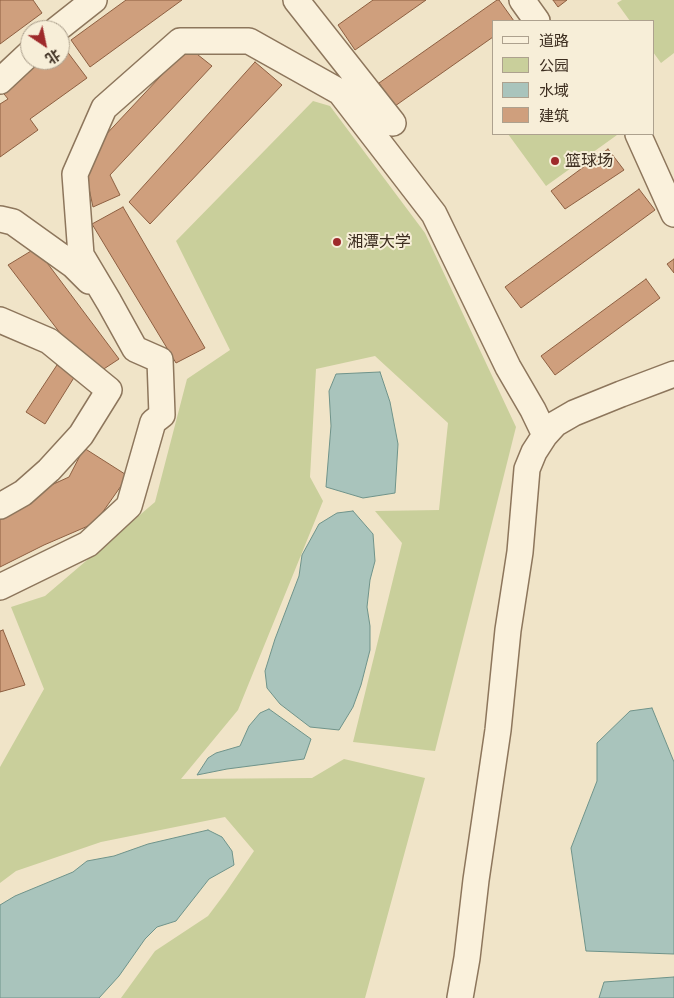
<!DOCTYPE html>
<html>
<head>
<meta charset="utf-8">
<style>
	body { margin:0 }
	#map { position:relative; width:674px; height:998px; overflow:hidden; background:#f0e4c8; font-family:"Libre Baskerville","Noto Sans SC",serif }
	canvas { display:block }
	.legend { position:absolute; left:492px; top:20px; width:162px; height:115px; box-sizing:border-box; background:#f7eed8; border:1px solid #ada18e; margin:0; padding:6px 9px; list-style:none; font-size:15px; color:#3d2e20 }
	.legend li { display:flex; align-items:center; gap:10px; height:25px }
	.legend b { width:25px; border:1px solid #ada18e }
	.north { position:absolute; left:20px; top:20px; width:50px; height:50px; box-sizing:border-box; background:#f7eed8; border:1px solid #ada18e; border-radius:50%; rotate:146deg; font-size:14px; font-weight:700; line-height:20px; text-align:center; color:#3d2e20 }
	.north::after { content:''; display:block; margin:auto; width:18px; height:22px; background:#9e2a2b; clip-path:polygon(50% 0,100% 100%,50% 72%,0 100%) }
</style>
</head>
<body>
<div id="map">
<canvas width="674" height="998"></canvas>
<ul class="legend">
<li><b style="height:6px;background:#faf1dc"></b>道路</li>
<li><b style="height:14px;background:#c9cf9b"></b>公园</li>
<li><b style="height:14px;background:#a9c4bc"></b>水域</li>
<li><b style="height:14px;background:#cf9f7d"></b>建筑</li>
</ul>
<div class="north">北</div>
</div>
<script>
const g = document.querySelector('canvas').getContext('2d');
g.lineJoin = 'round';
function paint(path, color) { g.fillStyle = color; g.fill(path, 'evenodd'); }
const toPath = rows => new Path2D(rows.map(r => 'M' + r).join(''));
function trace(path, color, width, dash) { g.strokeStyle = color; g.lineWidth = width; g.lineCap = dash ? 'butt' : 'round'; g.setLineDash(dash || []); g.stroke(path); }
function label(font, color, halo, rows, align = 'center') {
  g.font = font + ' "Libre Baskerville","Noto Sans SC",serif'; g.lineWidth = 4; g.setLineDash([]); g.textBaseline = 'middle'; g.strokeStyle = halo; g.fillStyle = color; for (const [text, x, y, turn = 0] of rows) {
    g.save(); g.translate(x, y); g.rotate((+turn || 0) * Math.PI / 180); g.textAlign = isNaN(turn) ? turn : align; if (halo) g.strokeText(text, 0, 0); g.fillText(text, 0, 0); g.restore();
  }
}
const green = toPath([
	[622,0,674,0,674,53,661,63,653,52,653,21,630,21,617,3],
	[313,101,330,106,425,233,516,427,435,751,353,742,402,543,375,511,439,510,448,423,375,356,316,369,310,477,323,501,238,710,181,779,312,778,344,759,425,778,365,998,121,998,155,951,208,916,226,892,254,851,225,817,101,842,16,871,0,883,0,767,44,689,11,607,45,596,155,502,187,379,230,350,176,241],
	[508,134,617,134,617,135,546,186]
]);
const water = toPath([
	[380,372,390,402,398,444,395,493,363,498,326,487,331,426,329,391,336,374,380,372],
	[353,511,373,534,375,561,370,580,367,607,370,626,370,650,361,685,353,707,339,730,310,727,280,704,267,688,265,671,275,639,299,576,302,555,319,524,337,513,353,511],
	[652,708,674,762,674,954,586,951,571,848,597,781,597,743,630,711,652,708],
	[269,709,311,739,304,759,227,769,197,775,208,758,216,753,240,746,249,726,260,713,269,709],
	[208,830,222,837,232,851,234,865,209,879,176,921,157,927,145,939,119,976,99,998,0,998,0,905,15,896,73,872,87,861,114,856,148,844,208,830],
	[674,977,674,998,599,998,604,982,674,977]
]);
const building = toPath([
	[0,0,33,0,42,13,0,44,0,0],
	[126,0,182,0,90,67,71,40,126,0],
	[373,0,426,0,355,50,338,25,373,0],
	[497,0,499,0,514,21,493,21,493,37,395,106,379,83,497,0],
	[553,0,567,0,558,7,553,0],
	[63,46,87,78,30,119,38,130,0,157,0,104,8,99,1,90,44,60,60,60,60,48,63,46],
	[188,47,212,66,110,175,120,195,93,207,85,170,100,141,188,47],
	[255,62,282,85,150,224,129,202,255,62],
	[608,149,624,170,565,209,551,191,608,149],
	[639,189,655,210,521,308,505,287,639,189],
	[123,207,205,348,176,363,92,224,123,207],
	[36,248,119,359,93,376,8,265,36,248],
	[674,259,674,273,667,264,674,259],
	[646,279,660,298,555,375,541,356,646,279],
	[57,365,75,376,45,424,26,412,57,365],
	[84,448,128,476,95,523,44,545,0,567,0,511,27,496,69,477,84,448],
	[3,630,25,685,0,692,0,631,3,630]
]);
const minor = toPath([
	[296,0,393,123],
	[522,0,537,21],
	[56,30,94,0],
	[0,81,30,53],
	[638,134,674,214],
	[0,219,13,222,73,265,89,281],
	[0,320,49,341,109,390,81,435,49,470,23,493,0,506],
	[0,587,88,544,129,506,153,422,162,415,160,360,135,349,109,302,81,255,75,174,104,108,180,41,249,41,340,92,434,214,508,367,533,410,545,435],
	[460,998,467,958,476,880,498,730,508,630,520,552,527,469,534,452,545,435,555,424,574,413,621,394,674,374]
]);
const markers = [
	[555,161,5,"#9e2a2b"],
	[337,242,5,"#9e2a2b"]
];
const poiNames = [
	["篮球场",565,161],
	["湘潭大学",347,242]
];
paint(green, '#c9cf9b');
paint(water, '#a9c4bc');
trace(water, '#6f938a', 1);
paint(building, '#cf9f7d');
trace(building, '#8d5f41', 1);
trace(minor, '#8d765c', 28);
trace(minor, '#faf1dc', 25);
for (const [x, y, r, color] of markers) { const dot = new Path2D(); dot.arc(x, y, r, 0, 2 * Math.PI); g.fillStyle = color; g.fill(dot); trace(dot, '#f7eed8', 2); }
label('16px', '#3d2e20', '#f7eed8', poiNames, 'left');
</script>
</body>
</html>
